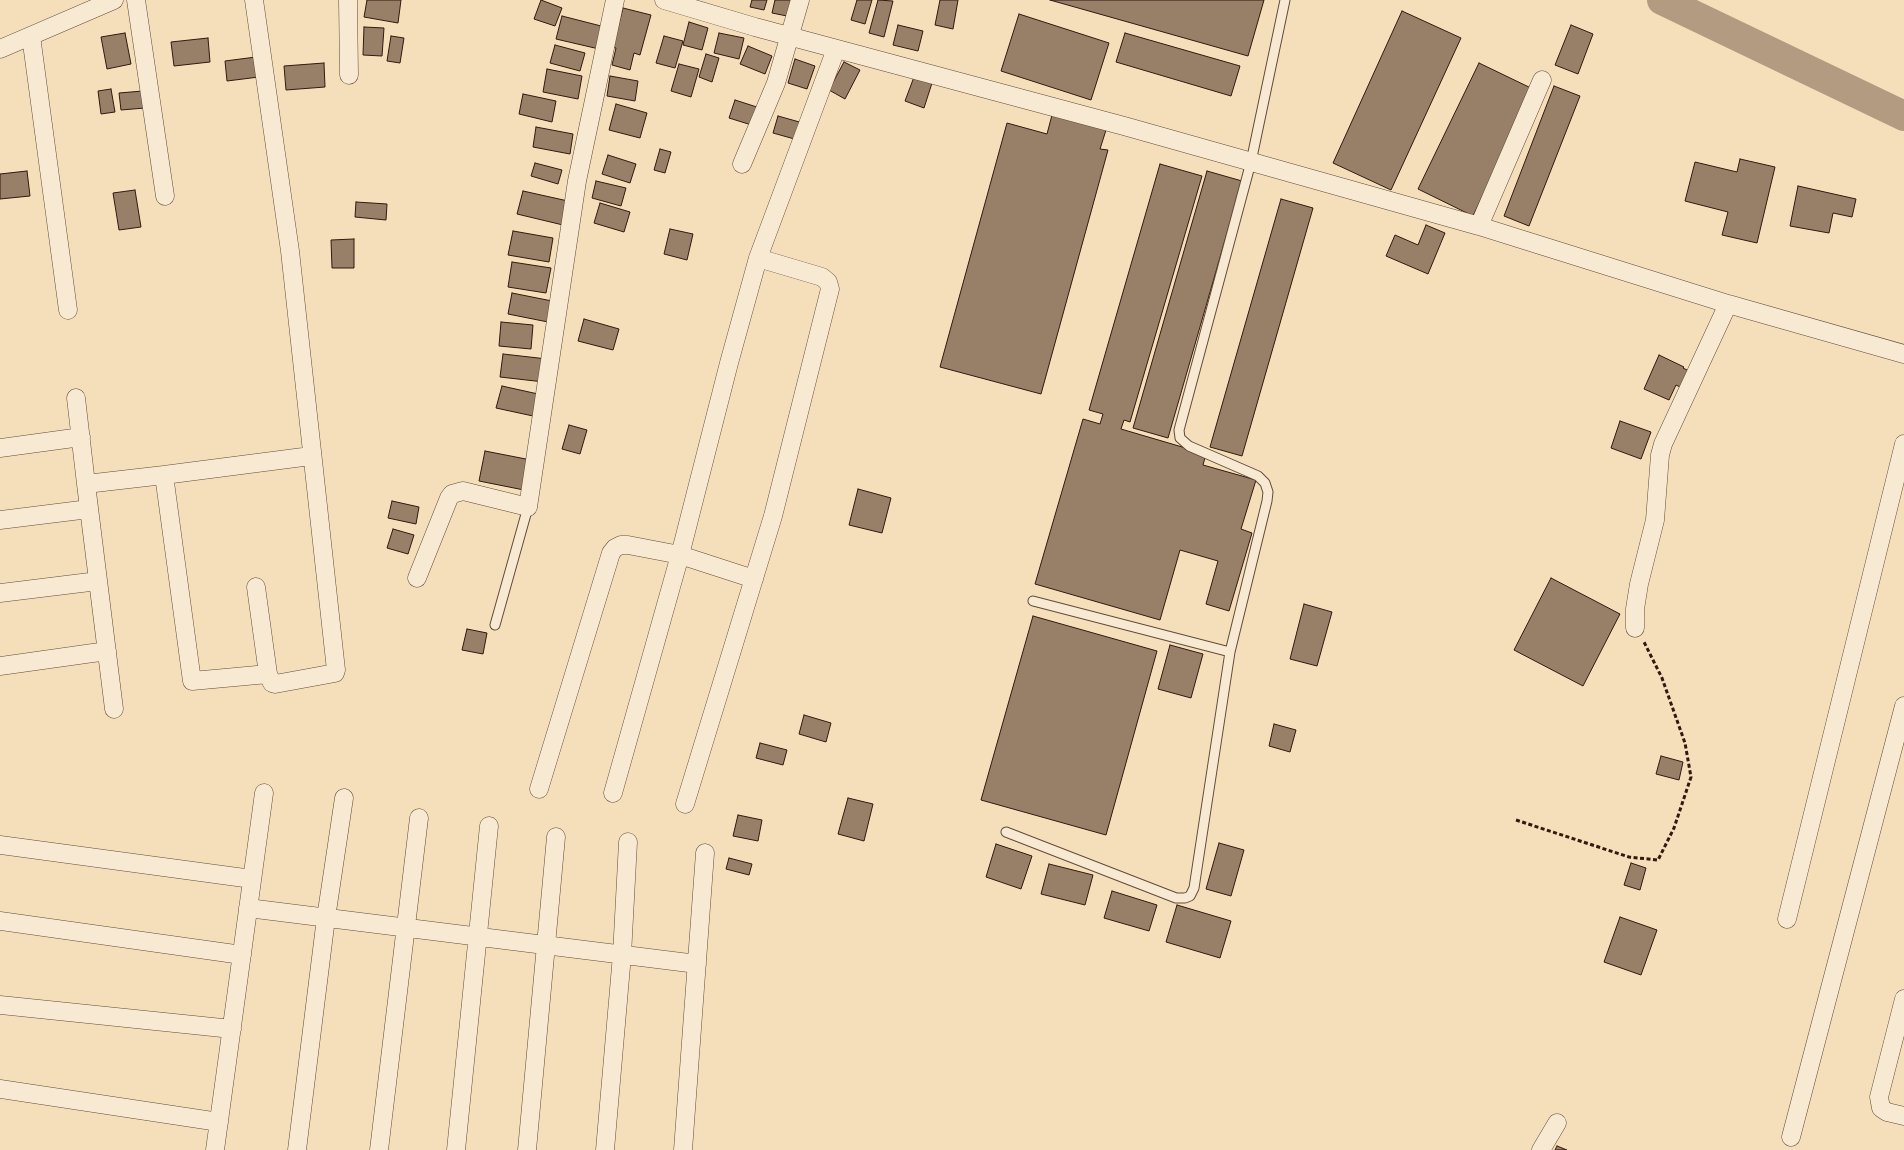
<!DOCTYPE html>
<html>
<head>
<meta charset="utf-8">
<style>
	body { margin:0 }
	canvas { display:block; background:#f5deba }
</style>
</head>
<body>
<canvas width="1904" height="1150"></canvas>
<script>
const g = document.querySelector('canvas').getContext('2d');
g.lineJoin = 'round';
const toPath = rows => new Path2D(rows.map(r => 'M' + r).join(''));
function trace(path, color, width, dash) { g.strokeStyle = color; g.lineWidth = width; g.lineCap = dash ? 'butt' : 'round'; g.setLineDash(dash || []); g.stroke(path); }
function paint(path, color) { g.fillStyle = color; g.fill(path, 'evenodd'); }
const river = toPath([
	[1662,0,1904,116]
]);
const building = toPath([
	[367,0,401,0,398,23,364,17,367,0],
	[541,0,562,8,555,26,534,19,541,0],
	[752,0,767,0,764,10,750,7,752,0],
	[775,0,791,0,787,16,772,13,775,0],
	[857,0,872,0,865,24,851,20,857,0],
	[878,0,893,1,884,37,869,33,878,0],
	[940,0,958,0,953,29,935,25,940,0],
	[1050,0,1264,0,1248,56,1050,0],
	[623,8,651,15,640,55,634,53,630,70,612,65,616,48,613,47,623,8],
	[1402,11,1461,38,1391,190,1333,163,1402,11],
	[1019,14,1109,43,1091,100,1001,71,1019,14],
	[562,16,605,27,599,49,556,39,562,16],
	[689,22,708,28,702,50,683,45,689,22],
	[898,25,923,31,918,51,893,45,898,25],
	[1571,25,1593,34,1578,74,1555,65,1571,25],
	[364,27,384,28,382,56,363,55,364,27],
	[125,33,131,64,107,69,101,37,125,33],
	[719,33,744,38,739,59,714,53,719,33],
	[1125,33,1240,66,1231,96,1116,62,1125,33],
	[391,36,404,38,400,63,387,61,391,36],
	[664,36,683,41,675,68,656,63,664,36],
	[208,38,210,62,174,66,171,42,208,38],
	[555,45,585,53,580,71,550,63,555,45],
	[748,46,772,56,765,74,740,64,748,46],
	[706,54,719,58,712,82,699,77,706,54],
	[256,57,259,77,227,81,225,61,256,57],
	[795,59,815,66,807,89,788,83,795,59],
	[844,62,860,70,845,99,829,90,844,62],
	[324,63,325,87,286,90,284,66,324,63],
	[1479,63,1533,89,1473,216,1418,189,1479,63],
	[679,64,699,69,691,97,671,91,679,64],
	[547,69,582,76,578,99,543,92,547,69],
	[610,76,638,81,635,101,607,96,610,76],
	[914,77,932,83,924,108,905,101,914,77],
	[1554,86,1580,96,1529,226,1504,216,1554,86],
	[111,89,115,112,101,114,98,91,111,89],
	[143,91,145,108,121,110,119,93,143,91],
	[523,94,556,101,552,122,519,114,523,94],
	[735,100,763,109,758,127,729,118,735,100],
	[616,104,647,113,640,138,609,130,616,104],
	[1052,115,1106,130,1100,149,1108,150,1041,394,940,367,1007,123,1047,134,1052,115],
	[778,116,803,123,798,140,773,133,778,116],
	[536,127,573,134,570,154,533,147,536,127],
	[660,149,671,152,665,173,654,170,660,149],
	[608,155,636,164,630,183,602,174,608,155],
	[1740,159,1775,167,1757,243,1722,235,1728,212,1685,201,1695,162,1737,172,1740,159],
	[535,163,562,170,558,184,531,176,535,163],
	[1160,164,1202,176,1130,422,1124,420,1121,429,1206,454,1203,465,1256,480,1241,529,1252,533,1229,611,1206,604,1218,561,1180,550,1160,620,1035,584,1083,419,1100,424,1103,414,1089,410,1160,164],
	[27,171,30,196,0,199,0,174,27,171],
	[1207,171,1242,181,1168,438,1133,428,1207,171],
	[596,181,626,188,621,206,592,198,596,181],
	[1798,186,1856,199,1852,217,1833,213,1829,233,1790,226,1798,186],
	[135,190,141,227,119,230,113,193,135,190],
	[523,191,568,201,563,225,517,214,523,191],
	[1281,199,1313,208,1242,456,1210,447,1281,199],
	[356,202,387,204,386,220,355,217,356,202],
	[600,203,630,212,624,232,594,223,600,203],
	[1426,225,1445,233,1428,274,1386,256,1395,235,1418,245,1426,225],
	[670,229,693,234,687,260,664,254,670,229],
	[513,231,553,238,549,262,508,255,513,231],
	[354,239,354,268,332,268,331,240,354,239],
	[512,262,551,268,546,293,508,287,512,262],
	[512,293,552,301,548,322,508,314,512,293],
	[584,319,619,329,613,350,578,341,584,319],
	[501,322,533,325,531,349,499,346,501,322],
	[503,354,547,359,544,382,500,377,503,354],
	[1659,355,1684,367,1683,368,1689,371,1682,388,1676,385,1669,400,1644,389,1659,355],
	[502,386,538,394,533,416,496,408,502,386],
	[1620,421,1651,432,1641,459,1611,448,1620,421],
	[569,425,587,430,580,454,562,449,569,425],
	[485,451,531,460,524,490,479,481,485,451],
	[858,489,891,498,882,533,849,525,858,489],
	[392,501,419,507,416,524,388,518,392,501],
	[393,529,414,535,408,554,387,548,393,529],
	[1551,578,1620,614,1583,686,1514,650,1551,578],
	[1304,604,1332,612,1317,666,1290,659,1304,604],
	[1033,616,1157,651,1106,835,981,800,1033,616],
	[467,629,487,633,483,654,462,650,467,629],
	[1170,645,1203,654,1191,698,1158,689,1170,645],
	[804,715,831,723,826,742,799,734,804,715],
	[1274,724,1296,730,1290,752,1269,746,1274,724],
	[760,743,787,750,783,765,756,758,760,743],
	[1661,756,1683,762,1679,780,1656,774,1661,756],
	[848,798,873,804,864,841,838,834,848,798],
	[738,815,762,820,758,841,733,836,738,815],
	[1219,843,1244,850,1231,896,1206,889,1219,843],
	[996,844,1032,856,1021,889,986,877,996,844],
	[729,858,752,864,749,875,726,869,729,858],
	[1631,863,1646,868,1640,890,1624,885,1631,863],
	[1049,864,1093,875,1085,905,1041,894,1049,864],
	[1112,891,1157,905,1149,931,1104,918,1112,891],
	[1177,905,1231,921,1220,958,1166,942,1177,905],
	[1620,917,1657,930,1641,975,1604,962,1620,917],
	[1557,1146,1567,1150,1555,1150,1557,1146]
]);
const path = toPath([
	[1516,820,1629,857,1658,860,1674,828,1691,777,1685,743,1662,678,1644,642]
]);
const lane = toPath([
	[1033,601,1230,652],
	[495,625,528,507],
	[1006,832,1176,898,1185,898,1190,896,1194,888,1230,652,1267,501,1268,492,1265,483,1258,476,1189,446,1180,438,1179,430,1251,162,1285,0]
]);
const street = toPath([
	[136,0,165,196],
	[254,0,290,251,336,670,335,673,275,684,272,683,268,674,192,681,164,475,311,456],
	[348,0,349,75],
	[664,0,755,27,1124,126,1479,226,1728,304,1904,354],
	[31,36,68,310],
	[0,49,114,0],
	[742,164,776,83,800,0],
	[1479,226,1542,80],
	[76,398,86,484,164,475],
	[0,448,81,437],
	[86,484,114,709],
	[0,520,89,509],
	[417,578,449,498,452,494,463,491,528,507,577,181,615,0],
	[256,587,268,674],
	[0,593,98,581],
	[1635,628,1635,609,1639,584,1655,520,1660,455,1663,444,1728,304],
	[0,666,107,651],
	[539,789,611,553,615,548,621,545,628,545,680,555,754,579],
	[613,793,680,555,729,363,758,258,836,49],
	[685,804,773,516,830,289,828,282,822,277,758,258],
	[0,845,252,879],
	[248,908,697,964],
	[1787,919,1904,444],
	[0,921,242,955],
	[1904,999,1879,1097,1881,1108,1887,1112,1904,1116],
	[0,1005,232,1029],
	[0,1089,219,1122],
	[1791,1137,1904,706],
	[215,1150,264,793],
	[297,1150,326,918,344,798],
	[379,1150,419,818],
	[456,1150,489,826],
	[527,1150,556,837],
	[605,1150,622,955,628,842],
	[683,1150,705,853],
	[1541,1150,1557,1123]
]);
trace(river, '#b29b80', 30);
paint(building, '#977f68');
trace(building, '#311910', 1);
trace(lane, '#624a3a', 11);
trace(street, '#624a3a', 19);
trace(path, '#311910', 3, [4, 2.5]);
trace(lane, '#f8ead2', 9);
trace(street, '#f8ead2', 18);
</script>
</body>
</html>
